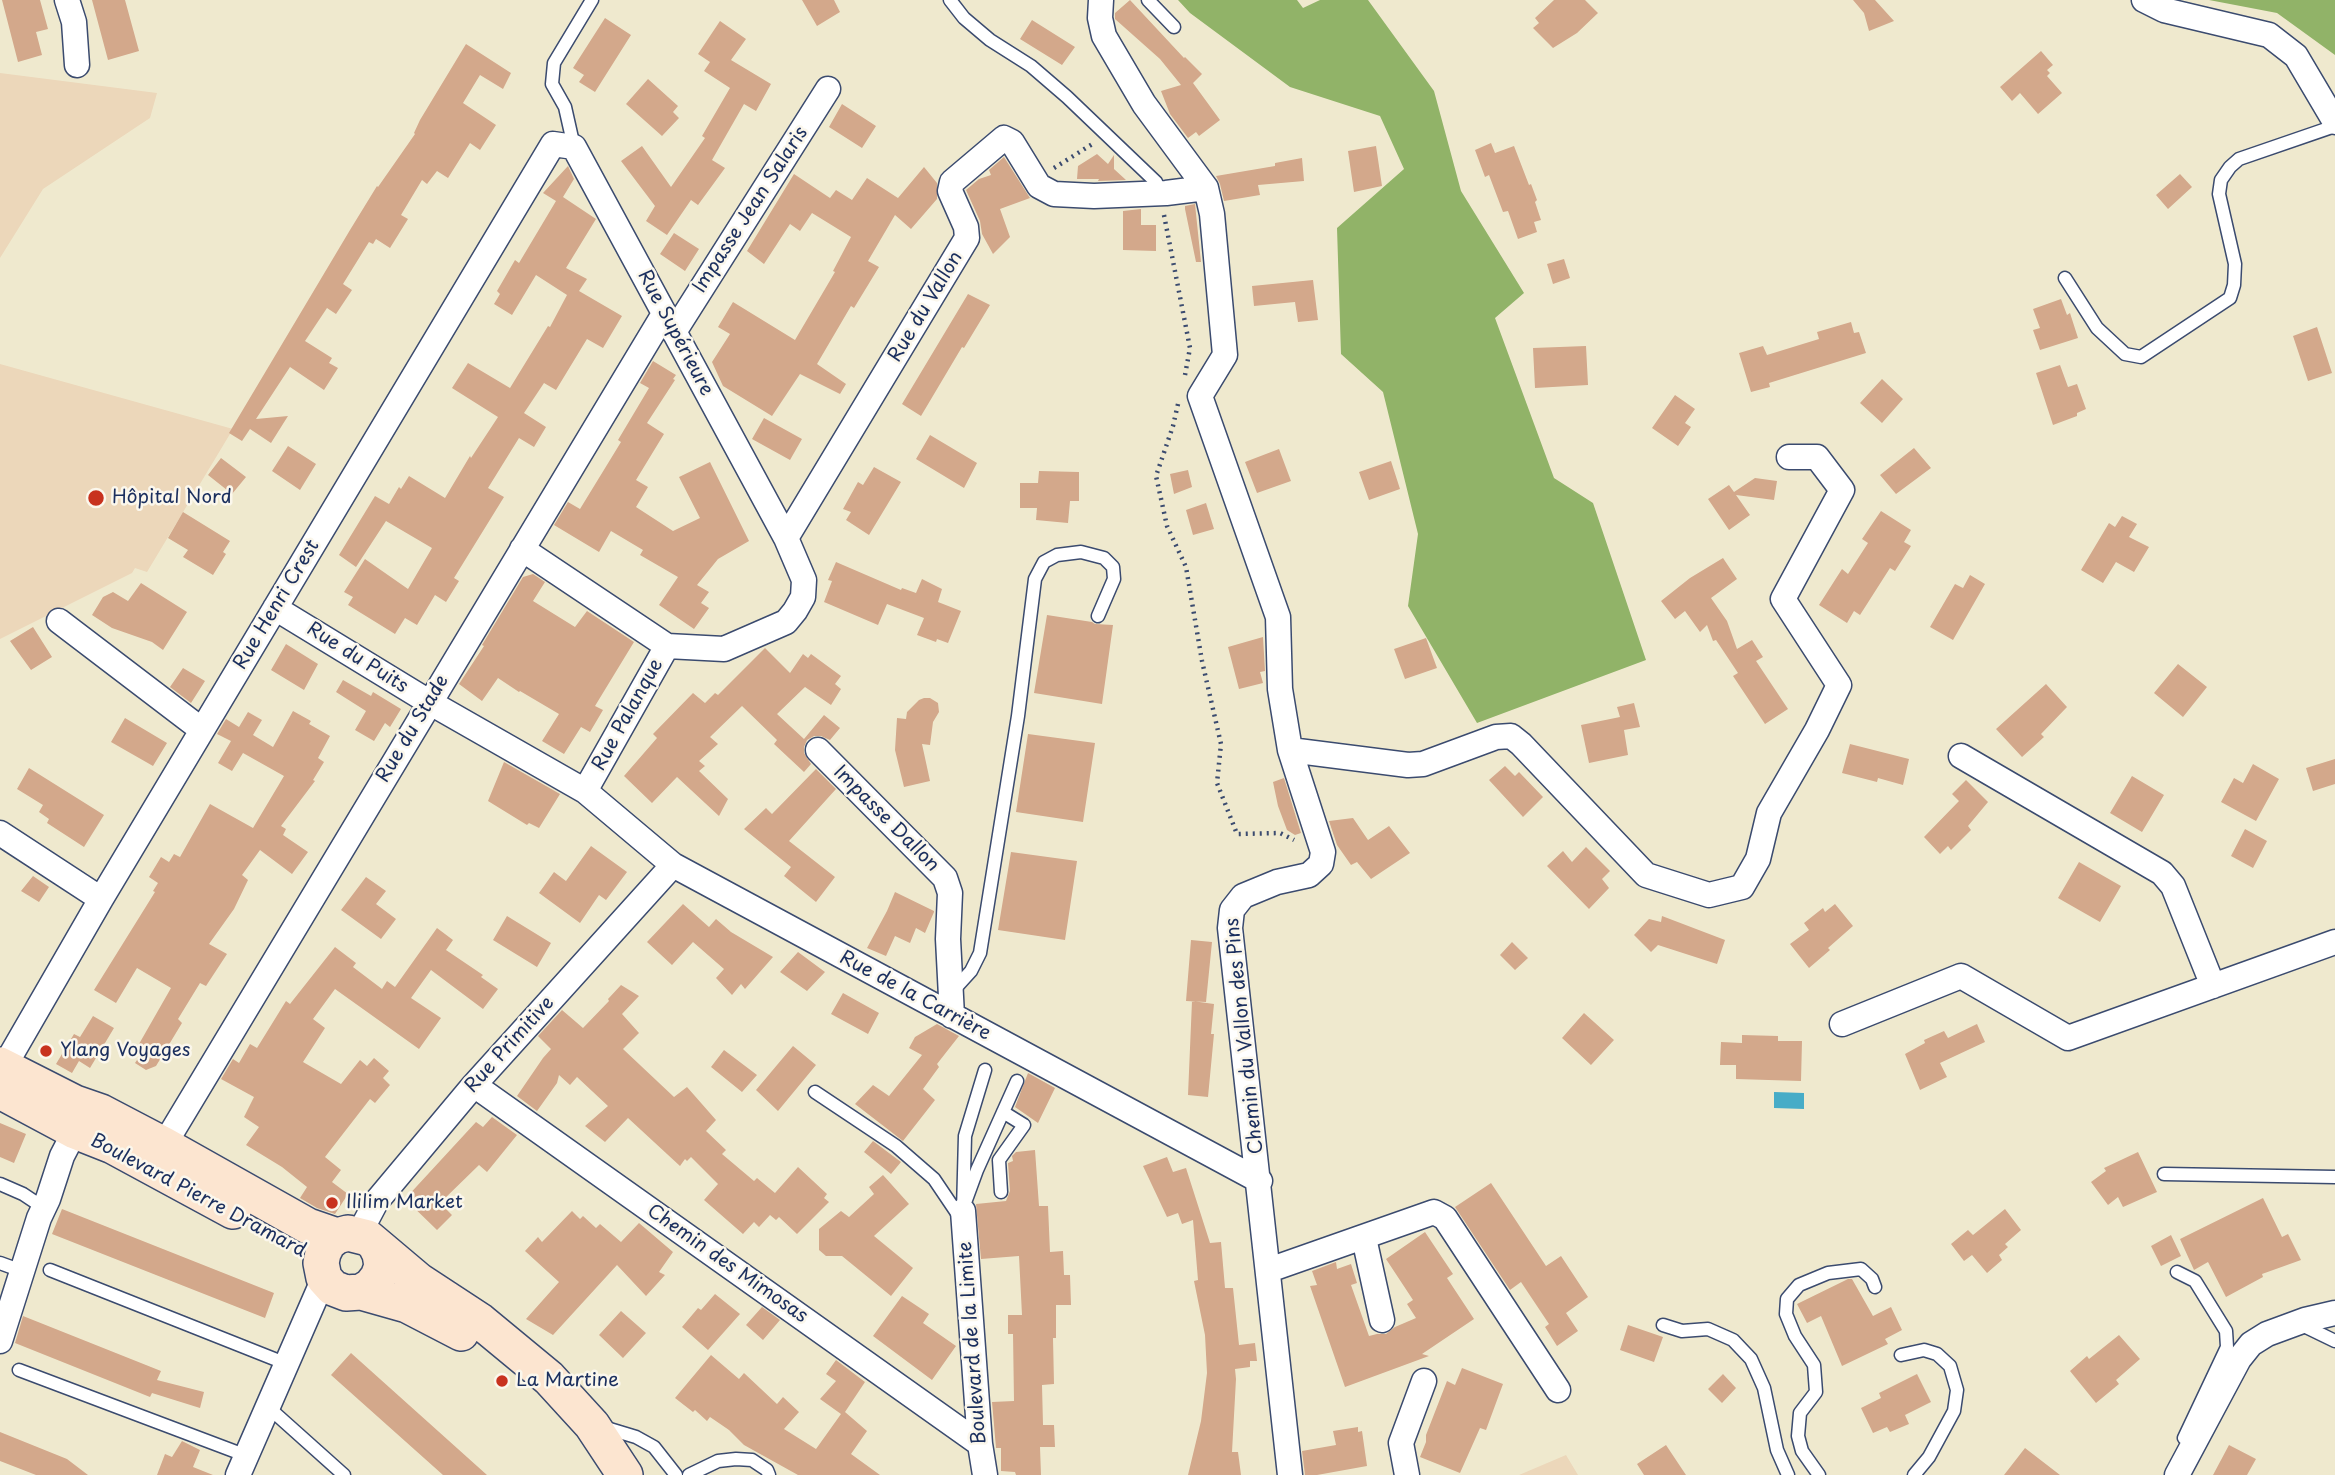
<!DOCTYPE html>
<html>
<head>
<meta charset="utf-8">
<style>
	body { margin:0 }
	canvas { display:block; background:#efe9ce }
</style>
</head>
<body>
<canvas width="2335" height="1475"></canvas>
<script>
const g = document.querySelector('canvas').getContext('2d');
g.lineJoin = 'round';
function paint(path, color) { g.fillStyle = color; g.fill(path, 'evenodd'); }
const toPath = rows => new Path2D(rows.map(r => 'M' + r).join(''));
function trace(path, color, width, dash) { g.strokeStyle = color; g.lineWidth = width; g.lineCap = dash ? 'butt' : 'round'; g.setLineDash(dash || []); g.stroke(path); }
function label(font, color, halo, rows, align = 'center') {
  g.font = font + ' "Playpen Sans",sans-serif'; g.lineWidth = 5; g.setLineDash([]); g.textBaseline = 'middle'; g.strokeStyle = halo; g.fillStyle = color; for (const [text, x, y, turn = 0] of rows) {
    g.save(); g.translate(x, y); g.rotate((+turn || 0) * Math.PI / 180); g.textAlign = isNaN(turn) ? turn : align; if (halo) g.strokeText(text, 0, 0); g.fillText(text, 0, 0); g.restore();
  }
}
const built = toPath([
	[0,73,157,93,150,118,43,189,0,258],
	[0,364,233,429,147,572,135,568,132,573,0,639],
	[1566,1455,1578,1475,1519,1475]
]);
const forest = toPath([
	[1178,0,1297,0,1303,8,1320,0,1368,0,1434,91,1461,191,1524,293,1495,318,1554,478,1593,503,1646,660,1477,723,1408,606,1418,534,1383,392,1341,354,1337,228,1404,169,1380,116,1290,87,1190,13],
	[2209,0,2335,0,2335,55,2277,13]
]);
const water = toPath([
	[1774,1092,1804,1093,1804,1109,1774,1108]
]);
const building = toPath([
	[2,0,40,0,48,29,36,32,42,55,18,62],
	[92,0,125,0,139,51,108,60],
	[802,0,834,0,840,12,817,26],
	[1130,0,1184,58,1185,57,1202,74,1193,83,1220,120,1199,136,1196,132,1188,138,1170,114,1161,91,1181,85,1160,59,1115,19,1115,13],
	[1554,0,1585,0,1598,13,1577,33,1553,48,1533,28,1539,23,1535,18],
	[1853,0,1875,0,1894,21,1869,31,1864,13],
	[605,18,631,35,595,92,579,82,584,75,573,68],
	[1032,20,1075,47,1062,65,1020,39],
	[720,21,746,39,731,60,771,84,756,111,744,104,712,160,725,168,698,205,691,200,667,235,646,221,655,206,621,161,642,146,671,187,705,138,702,136,730,88,704,71,710,62,698,54],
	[466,44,511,73,503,89,480,75,463,103,496,125,480,150,470,143,448,178,437,171,427,184,422,180,401,215,408,219,390,248,376,239,373,244,369,242,343,284,352,290,336,314,327,308,305,341,332,358,329,363,338,368,324,390,290,367,256,419,288,416,271,443,250,429,242,441,229,433,350,230,377,186,378,187,415,134,414,133,420,120],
	[2041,51,2053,65,2047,70,2050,73,2047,76,2062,93,2038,114,2020,93,2012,101,2000,87],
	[648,79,678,106,673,112,679,118,662,136,626,104],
	[842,104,876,126,862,148,829,127],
	[1491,143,1495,153,1514,146,1529,185,1531,184,1537,200,1535,202,1541,220,1534,222,1537,232,1518,239,1508,211,1503,212,1489,175,1485,177,1475,150],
	[1376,146,1382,186,1354,192,1348,151],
	[1097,154,1108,164,1114,155,1114,169,1126,180,1098,181,1099,179,1077,179,1078,166],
	[1004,157,1030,198,1000,209,1010,237,993,254,982,234,980,221,966,190,979,179,991,175,989,170],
	[1302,158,1304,181,1258,185,1260,195,1224,201,1220,184,1216,176,1275,166,1275,163],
	[568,166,574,179,563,197,596,219,566,268,587,279,579,291,622,316,603,348,587,339,556,390,544,383,524,413,546,427,534,447,519,438,488,488,504,497,454,578,459,581,446,602,435,595,417,625,405,618,395,634,348,605,353,597,344,592,365,559,408,589,432,548,386,521,356,567,339,555,375,496,389,504,399,487,401,489,409,476,445,498,470,456,471,458,498,417,452,388,468,363,510,388,548,326,550,327,567,295,536,275,512,315,494,304,500,294,497,291,515,260,519,263,556,201,543,193],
	[924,167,937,183,937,199,911,229,895,215,868,261,879,267,854,308,851,306,817,364,846,384,840,394,800,374,772,416,723,386,712,362,730,334,718,327,733,302,795,340,835,272,833,271,851,237,812,213,800,231,790,224,764,264,747,251,794,174,830,198,836,190,852,200,867,178,898,198],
	[2180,174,2192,187,2168,209,2156,195],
	[1195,204,1201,262,1196,262,1185,209,1185,206],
	[1141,209,1141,225,1156,225,1156,251,1123,250,1123,211],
	[674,233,699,249,685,271,660,254],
	[1564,259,1570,278,1553,284,1547,264],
	[1313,280,1318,320,1298,322,1295,302,1254,306,1252,286],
	[968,294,990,305,964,348,962,347,921,416,902,404],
	[2061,299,2067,315,2070,313,2078,338,2040,350,2033,330,2040,328,2033,309],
	[1851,322,1854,333,1859,332,1866,353,1769,383,1770,387,1751,392,1739,353,1763,346,1767,355,1819,339,1817,332],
	[2317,327,2332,373,2308,381,2293,336],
	[1586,346,1588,385,1535,388,1533,348],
	[653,361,676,375,673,379,675,380,647,423,664,434,636,480,648,487,636,507,673,531,700,518,679,477,710,462,749,541,718,559,697,585,709,592,701,603,709,608,694,629,659,605,678,577,640,555,643,550,611,531,599,552,554,525,568,502,580,509,621,442,618,440,649,388,640,383],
	[2060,365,2068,387,2077,384,2086,409,2077,413,2077,416,2053,425,2036,373],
	[1882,379,1903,399,1882,423,1860,403],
	[1675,395,1695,409,1685,423,1691,427,1678,446,1652,428],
	[764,418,802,439,790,460,752,439],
	[930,435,977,463,964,488,916,459],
	[288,446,316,464,300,490,272,471],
	[1914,448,1931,468,1896,494,1880,475],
	[1279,449,1291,481,1257,493,1245,462],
	[221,458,246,477,232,494,208,475],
	[1391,461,1400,489,1369,500,1359,472],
	[874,467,901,482,869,535,846,520,851,512,843,509,858,482,863,485],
	[1188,470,1192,487,1174,494,1170,474],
	[1039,471,1079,472,1079,501,1070,501,1068,523,1036,520,1037,508,1020,508,1020,483,1038,483],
	[1755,478,1777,481,1774,500,1736,495,1750,515,1729,530,1708,499,1729,485,1734,492],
	[1206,503,1214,529,1193,535,1186,510],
	[1881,511,1911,530,1904,542,1911,546,1895,571,1890,568,1860,615,1854,611,1847,623,1819,605,1842,569,1848,574,1868,543,1862,539],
	[183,512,230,541,223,552,226,554,213,575,183,557,188,550,168,538],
	[2122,516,2137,524,2129,537,2149,547,2134,572,2116,562,2103,583,2081,570,2109,523,2115,527],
	[1723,558,1737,579,1711,598,1727,621,1737,649,1752,640,1763,657,1756,661,1788,709,1765,724,1733,676,1738,673,1716,640,1713,641,1707,625,1700,632,1685,611,1675,619,1661,601,1690,578],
	[836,562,901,590,902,588,916,593,922,579,942,589,938,602,961,611,948,643,937,639,936,642,917,635,924,618,887,604,878,625,824,602,832,581,828,580],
	[533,574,545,582,533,601,575,627,587,611,634,642,595,706,603,710,590,732,581,727,564,754,542,741,559,714,520,691,519,692,498,678,482,701,459,684,484,646,482,645,523,577],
	[1970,575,1985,584,1953,640,1930,627,1955,584,1963,588],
	[141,583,187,612,163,650,152,642,112,628,92,615,103,597,113,592,128,601],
	[1047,615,1092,622,1095,624,1113,625,1102,704,1034,693],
	[33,627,52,657,31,670,10,641],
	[1263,637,1265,671,1260,672,1263,683,1239,689,1228,647],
	[1426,638,1437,668,1405,679,1394,649],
	[286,644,318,664,304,690,271,670],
	[765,648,790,673,803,654,808,658,811,654,841,676,835,684,841,689,831,705,805,687,777,714,804,739,824,715,840,728,830,740,821,736,814,736,807,740,804,747,804,753,811,764,804,772,774,744,777,740,742,706,710,737,718,744,699,761,705,766,699,771,728,799,719,816,677,777,652,803,624,776,657,738,653,734,693,693,705,703,715,693,718,695],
	[2178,664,2207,687,2183,717,2154,693],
	[183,668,205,681,191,703,170,687],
	[343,680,371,696,373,692,401,709,390,727,385,723,374,741,355,730,366,711,336,692],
	[2046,684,2067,707,2041,734,2044,737,2022,757,1996,729],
	[924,698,930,698,938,703,939,712,933,722,930,745,922,744,930,781,904,787,895,750,897,718,906,719,907,712,919,700],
	[1634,703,1640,727,1624,730,1628,755,1589,763,1581,725,1620,717,1617,707],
	[293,711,311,721,309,724,330,736,318,758,324,762,313,780,315,781,281,826,286,829,283,835,308,852,292,874,260,850,242,875,248,880,234,909,209,944,227,954,206,986,200,983,178,1019,182,1023,156,1066,146,1070,135,1063,141,1054,135,1051,171,988,137,968,116,1003,94,990,155,892,153,891,158,883,149,877,161,857,169,862,174,854,180,857,210,804,253,828,284,776,243,753,232,771,218,763,231,741,217,734,226,719,239,727,248,712,262,720,253,735,273,747],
	[125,718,167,743,153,766,111,742],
	[1028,734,1095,743,1083,822,1016,812],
	[1850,744,1909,759,1903,785,1878,778,1877,782,1842,773],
	[2335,759,2335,784,2313,791,2306,768],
	[504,762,560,794,539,828,529,823,527,825,488,801],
	[2253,764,2279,779,2256,821,2221,802,2234,778,2243,783],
	[1505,766,1515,776,1519,772,1543,797,1523,817,1489,780],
	[29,768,104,815,84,847,47,823,49,819,39,812,43,805,17,789],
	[816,769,836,789,789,841,835,877,816,902,784,876,791,867,744,829,766,808,772,814],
	[2132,776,2164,795,2142,832,2110,813],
	[1284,778,1301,833,1295,835,1287,830,1278,806,1273,782],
	[1966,780,1988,802,1968,826,1971,830,1951,850,1948,846,1940,854,1924,837,1959,801,1952,794],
	[1353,818,1368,840,1389,826,1410,853,1371,879,1357,862,1351,865,1337,845,1329,821],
	[2245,829,2267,841,2253,868,2231,856],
	[591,846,627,872,606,900,599,895,580,923,539,893,554,872,566,881],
	[1586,847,1610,871,1602,879,1609,888,1589,909,1547,866,1563,851,1572,862],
	[1011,852,1077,861,1065,940,998,930],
	[2079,862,2121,886,2100,922,2058,898],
	[33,876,49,887,39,902,21,891],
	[366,877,386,891,376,904,396,919,381,939,341,910],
	[895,892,934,911,934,912,925,933,916,928,910,943,895,936,886,956,867,948,887,911],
	[683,904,709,927,716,919,731,932,773,957,745,989,741,984,732,995,716,978,724,969,693,942,672,965,647,942],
	[1835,904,1853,926,1828,948,1830,950,1809,968,1790,944,1809,930,1804,923,1823,908,1825,912],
	[507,916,551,943,537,967,493,940],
	[1662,916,1725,940,1717,964,1658,945,1651,952,1634,935,1649,919,1661,922],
	[437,928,453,940,446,950,483,975,481,977,498,989,483,1009,431,970,411,998,441,1018,419,1049,335,989,313,1019,325,1028,303,1062,341,1084,360,1060,367,1066,374,1058,389,1071,383,1078,390,1085,375,1103,370,1099,325,1157,341,1170,332,1182,348,1194,335,1214,317,1208,300,1198,307,1187,282,1167,246,1145,259,1127,244,1117,254,1097,221,1079,233,1059,239,1063,250,1044,257,1048,286,1001,290,1004,335,947,356,963,353,967,382,989,387,981,395,987],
	[1191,940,1212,942,1206,1002,1186,1001],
	[1512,942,1528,958,1515,970,1500,955],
	[798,952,825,972,807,991,780,972],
	[621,985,639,996,622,1014,639,1033,623,1049,674,1097,687,1087,716,1120,706,1131,726,1150,722,1154,754,1181,757,1178,775,1193,798,1167,827,1194,824,1198,829,1202,797,1234,779,1217,776,1220,770,1215,759,1227,754,1222,743,1234,704,1200,718,1184,691,1157,687,1161,685,1159,680,1166,628,1118,605,1142,585,1126,608,1106,577,1077,570,1085,559,1075,557,1083,537,1111,517,1096,543,1058,551,1049,538,1036,562,1010,583,1028,609,1001,608,999],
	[843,993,879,1013,868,1034,831,1014],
	[1192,1001,1214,1004,1211,1034,1214,1034,1208,1097,1188,1095],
	[1584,1013,1614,1040,1591,1065,1562,1038],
	[93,1016,114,1028,90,1068,79,1061,72,1073,56,1064,74,1034,80,1037],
	[937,1024,959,1036,937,1064,939,1067,923,1089,935,1100,903,1141,855,1104,873,1085,889,1096,922,1055,909,1048,915,1037],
	[1977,1024,1985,1042,1940,1063,1947,1077,1920,1090,1905,1054,1925,1043,1924,1040,1944,1031,1948,1038],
	[1742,1035,1778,1036,1778,1041,1802,1041,1801,1081,1736,1079,1736,1065,1720,1065,1721,1042,1742,1043],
	[793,1046,816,1065,778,1111,756,1090],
	[724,1050,757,1075,742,1092,711,1067],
	[1028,1073,1055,1088,1038,1123,1015,1107],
	[492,1117,517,1135,487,1172,479,1165,440,1203,452,1215,437,1230,405,1199,476,1122,483,1127],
	[0,1123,26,1134,14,1163,0,1157],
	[873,1141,901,1162,891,1174,864,1152],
	[1035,1150,1039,1206,1048,1206,1050,1252,1063,1251,1064,1275,1070,1275,1071,1305,1056,1305,1056,1338,1053,1338,1054,1384,1042,1385,1043,1425,1054,1425,1055,1447,1040,1447,1041,1475,1016,1475,1015,1472,1001,1471,1001,1448,996,1448,992,1402,1014,1401,1013,1334,1008,1334,1008,1315,1022,1315,1019,1256,981,1259,976,1204,1006,1201,1010,1191,1008,1163,1013,1161,1012,1156,1016,1152],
	[2138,1152,2157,1192,2123,1207,2118,1197,2108,1205,2091,1182,2106,1171,2104,1168],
	[1167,1157,1173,1172,1186,1168,1210,1243,1221,1242,1225,1288,1233,1288,1239,1345,1255,1343,1257,1361,1250,1361,1250,1367,1235,1369,1236,1379,1232,1452,1238,1452,1241,1475,1188,1475,1201,1421,1207,1373,1205,1335,1194,1281,1198,1280,1193,1220,1182,1224,1178,1213,1167,1217,1143,1166],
	[883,1175,909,1204,874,1236,913,1268,891,1296,842,1256,826,1256,819,1250,819,1229,841,1211,849,1217,874,1194,869,1187],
	[1491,1183,1546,1266,1561,1256,1588,1297,1566,1313,1578,1331,1557,1346,1545,1327,1549,1324,1521,1282,1510,1290,1455,1207],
	[2263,1198,2282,1237,2288,1234,2301,1260,2262,1274,2263,1277,2226,1297,2208,1262,2194,1270,2180,1239],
	[62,1209,274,1293,265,1318,52,1234],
	[2005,1209,2021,1230,2005,1244,2008,1247,1999,1255,2002,1260,1987,1273,1972,1255,1964,1261,1951,1244,1968,1230,1973,1235],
	[572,1211,580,1219,583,1216,596,1228,600,1224,621,1242,639,1223,673,1252,659,1272,665,1275,646,1296,617,1265,553,1335,526,1319,559,1282,525,1251,538,1237,542,1242],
	[1425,1232,1453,1274,1447,1278,1474,1319,1422,1354,1429,1356,1345,1387,1310,1286,1317,1285,1312,1271,1336,1262,1337,1269,1351,1264,1357,1283,1351,1285,1369,1336,1377,1334,1386,1334,1395,1327,1416,1318,1407,1304,1413,1300,1386,1259],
	[2171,1235,2181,1256,2161,1266,2151,1246],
	[1848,1279,1852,1279,1873,1316,1891,1307,1902,1330,1885,1339,1888,1344,1842,1366,1821,1316,1807,1323,1797,1304],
	[715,1294,740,1314,708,1350,682,1327,698,1308,701,1310],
	[902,1296,929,1314,923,1323,956,1346,932,1380,873,1336],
	[762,1307,780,1320,763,1340,746,1325],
	[621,1311,646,1333,623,1358,599,1335],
	[23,1316,161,1371,157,1380,204,1392,200,1408,152,1393,150,1397,15,1343],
	[1628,1325,1663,1337,1654,1362,1620,1350],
	[2119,1335,2140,1359,2116,1380,2119,1384,2096,1403,2070,1371,2087,1356,2089,1359],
	[351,1353,487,1475,443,1475,331,1375],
	[711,1355,739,1379,744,1373,777,1404,783,1397,799,1412,784,1429,816,1449,841,1414,820,1399,836,1381,826,1374,836,1360,865,1382,845,1412,867,1431,851,1454,880,1475,798,1475,744,1445,729,1430,710,1417,707,1421,695,1410,693,1412,675,1398],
	[1462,1368,1503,1384,1486,1430,1480,1428,1460,1473,1420,1457,1426,1442,1426,1435,1447,1381,1455,1385],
	[1723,1374,1736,1388,1722,1403,1708,1389],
	[1917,1374,1931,1402,1905,1415,1909,1424,1890,1432,1887,1427,1873,1433,1861,1408,1881,1398,1879,1393],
	[1358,1427,1358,1432,1362,1431,1367,1466,1317,1475,1305,1475,1302,1451,1336,1445,1333,1431],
	[0,1432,67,1459,88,1475,36,1475,0,1461],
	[182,1441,200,1450,193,1467,213,1475,157,1475,165,1454,172,1457],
	[1666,1445,1686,1475,1644,1475,1637,1464],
	[2229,1445,2256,1459,2247,1475,2213,1475],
	[2025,1448,2060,1475,2004,1475]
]);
const path = toPath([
	[1054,168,1094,143],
	[1164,215,1190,348,1185,375],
	[1178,404,1173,426,1156,476,1167,526,1186,567,1202,661,1221,744,1217,783,1237,834,1280,833,1294,840]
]);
const lane = toPath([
	[950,0,964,18,990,40,1031,66,1067,97,1156,182,1161,193],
	[1148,0,1174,27],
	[574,147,565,107,552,84,554,63,592,0],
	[2065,278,2097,328,2125,354,2141,357,2230,298,2234,285,2235,264,2219,194,2221,180,2230,167,2239,159,2335,126],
	[951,993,971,971,980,953,1018,716,1035,579,1044,562,1057,555,1081,552,1104,558,1113,567,1114,579,1098,616],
	[815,1092,896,1146,934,1179,961,1219],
	[2164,1174,2335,1177],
	[0,1184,23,1194,44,1208],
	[1001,1192,999,1160,1024,1125,1003,1112],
	[966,1200,977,1170,1017,1081],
	[963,1211,965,1136,985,1070],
	[0,1263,22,1271],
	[50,1270,287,1364],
	[2177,1272,2195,1281,2226,1331,2227,1347,2184,1438],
	[1663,1325,1682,1331,1708,1329,1733,1340,1751,1359,1764,1388,1777,1450,1788,1475],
	[2302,1325,2335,1341],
	[1901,1355,1924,1350,1937,1354,1950,1366,1957,1390,1954,1411,1929,1457,1914,1475],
	[19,1370,247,1456],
	[268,1407,344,1475],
	[603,1427,636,1437,654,1447,676,1475],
	[689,1475,718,1461,736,1459,752,1460,767,1470,769,1475],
	[1819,1475,1802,1451,1798,1436,1800,1413,1816,1392,1814,1365,1795,1336,1786,1314,1787,1299,1799,1285,1828,1273,1861,1269,1872,1279,1875,1287]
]);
const street = toPath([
	[67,0,74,22,77,65],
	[1101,0,1100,18,1104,36,1144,104,1206,188,1212,214,1225,355,1200,396,1278,617,1280,689,1290,750,1323,852,1321,864,1309,875,1277,882,1243,896,1232,910,1230,928,1290,1475],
	[2144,0,2164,10,2269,35,2296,56,2335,122],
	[674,332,828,89],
	[786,538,967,238,966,227,950,191,952,182,1004,138,1012,142,1039,186,1054,194,1094,196,1166,193,1206,188],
	[522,549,667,646],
	[275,608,429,702,585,791,673,865,1260,1181],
	[59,621,202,730],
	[818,750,945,878,950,893,948,939,952,1016],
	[1290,750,1408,765,1423,764,1496,737,1511,736,1521,744,1646,875,1709,895,1742,887,1758,859,1769,813,1817,730,1839,685,1783,599,1842,490,1817,457,1789,457],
	[1961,756,2162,873,2173,886,2213,986],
	[0,833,101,899],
	[1842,1024,1961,976,2068,1038,2335,942],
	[4,1067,101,899,553,144,574,147,786,538,804,580,803,597,795,611,786,622,724,649,667,646,585,791],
	[474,1085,980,1444],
	[164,1145,664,314],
	[963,1211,980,1444,985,1475],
	[359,1234,376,1202,474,1085,673,865],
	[1364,1238,1382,1320],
	[1269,1270,1434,1212,1445,1218,1558,1390],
	[0,1341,39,1218,48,1199,62,1156,75,1131,90,1125],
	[238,1475,324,1278],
	[1407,1475,1401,1443,1424,1381],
	[2177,1475,2239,1359,2251,1344,2267,1334,2305,1320,2335,1313]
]);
const secondary = toPath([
	[0,1065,75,1103,101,1112,164,1145,308,1226,337,1236],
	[0,1091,75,1131,113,1146,233,1211],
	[375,1244,380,1254,382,1266,378,1277,371,1286,361,1292,346,1293,333,1288,324,1278,321,1263,323,1253,328,1243,337,1236,348,1233,368,1238,419,1281,480,1321,549,1378,592,1425,625,1475],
	[361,1292,407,1305,461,1333]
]);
const markers = [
	[96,498,9,"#c8321e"],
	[46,1051,7,"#c8321e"],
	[332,1203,7,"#c8321e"],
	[502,1381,7,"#c8321e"]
];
const streetNames = [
	["Impasse Jean Salaris",751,210,-57],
	["Rue du Vallon",926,307,-59],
	["Rue Supérieure",675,333,62],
	["Rue Henri Crest",277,605,-59],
	["Rue du Puits",357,658,32],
	["Rue Palanque",628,715,-61],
	["Rue du Stade",413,729,-59],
	["Impasse Dallon",886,819,45],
	["Rue de la Carrière",915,996,28],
	["Chemin du Vallon des Pins",1245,1036,-96],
	["Rue Primitive",510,1045,-48],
	["Boulevard Pierre Dramard",198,1196,28],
	["Chemin des Mimosas",727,1264,35],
	["Boulevard de la Limite",973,1343,-94]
];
const poiNames = [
	["Hôpital Nord",112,498],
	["Ylang Voyages",60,1051],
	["Ililim Market",346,1203],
	["La Martine",516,1381]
];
paint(built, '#ecd7ba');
paint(forest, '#91b368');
paint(water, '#47acc7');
paint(building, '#d3a88b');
trace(lane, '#3b4b6f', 15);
trace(street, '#3b4b6f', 27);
trace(secondary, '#3b4b6f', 38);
trace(path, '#3b4b6f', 4.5, [2, 5]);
trace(lane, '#fff', 12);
trace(street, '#fff', 24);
trace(secondary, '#fce5d0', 35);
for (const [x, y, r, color] of markers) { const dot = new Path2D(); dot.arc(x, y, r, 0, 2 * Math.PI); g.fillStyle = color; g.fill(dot); trace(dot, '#fbf7ec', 2.5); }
label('19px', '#1b2f5e', '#fbf7ec', streetNames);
label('19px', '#1b2f5e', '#fbf7ec', poiNames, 'left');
</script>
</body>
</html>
